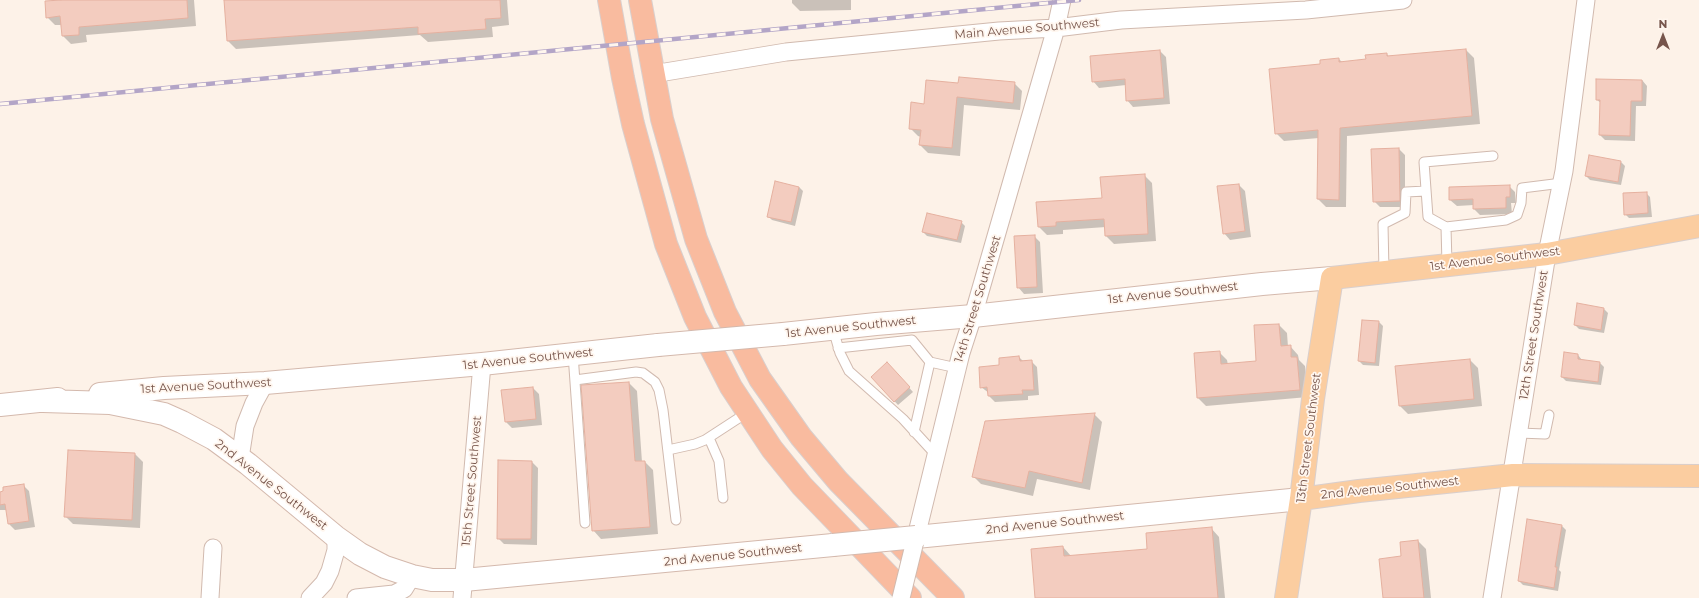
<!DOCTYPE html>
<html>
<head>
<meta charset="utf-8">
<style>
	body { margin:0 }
	#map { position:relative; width:1699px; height:598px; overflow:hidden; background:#fdf2e8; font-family:Montserrat,sans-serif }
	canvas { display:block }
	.north { position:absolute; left:1643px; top:16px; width:40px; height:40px; -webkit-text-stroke:3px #fff6ee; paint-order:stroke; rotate:0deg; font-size:11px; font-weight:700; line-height:16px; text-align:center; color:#77554b }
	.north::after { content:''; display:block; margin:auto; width:14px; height:18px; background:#77554b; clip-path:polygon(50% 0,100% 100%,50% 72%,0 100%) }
</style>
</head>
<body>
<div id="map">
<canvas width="1699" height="598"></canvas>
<div class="north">N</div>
</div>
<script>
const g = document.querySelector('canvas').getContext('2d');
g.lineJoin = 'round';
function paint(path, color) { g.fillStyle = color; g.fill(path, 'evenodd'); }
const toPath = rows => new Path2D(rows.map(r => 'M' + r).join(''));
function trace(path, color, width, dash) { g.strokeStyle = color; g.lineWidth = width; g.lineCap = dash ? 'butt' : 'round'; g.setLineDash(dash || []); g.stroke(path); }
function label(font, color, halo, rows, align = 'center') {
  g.font = font + ' Montserrat,sans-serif'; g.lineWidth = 3.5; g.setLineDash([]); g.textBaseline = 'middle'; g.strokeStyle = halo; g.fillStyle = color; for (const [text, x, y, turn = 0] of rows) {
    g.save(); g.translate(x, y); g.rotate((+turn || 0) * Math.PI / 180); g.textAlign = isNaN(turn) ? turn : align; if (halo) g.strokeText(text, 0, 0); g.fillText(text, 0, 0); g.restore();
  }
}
const shadow = toPath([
	[59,0,194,0,196,26,86,35,87,42,71,44,63,36,62,25,55,25,47,17],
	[225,0,507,0,509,25,492,27,493,37,428,42,420,35,236,49,228,41],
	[792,0,851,0,851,10,800,11,792,3],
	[1466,50,1474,58,1480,124,1347,136,1346,207,1326,207,1318,199,1319,138,1284,141,1276,133,1321,65,1339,59,1342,62,1367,60,1387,54,1389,57],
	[1160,51,1166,57,1170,104,1133,107,1127,100,1126,85,1099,88,1093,81,1091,57],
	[1642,80,1647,86,1646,106,1636,106,1635,141,1605,140,1600,135,1601,103,1597,100],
	[1014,83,1022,91,1020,110,964,105,960,156,928,153,920,145,921,137,918,136,910,128,925,105,959,84],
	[1399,149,1405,155,1405,207,1380,207,1374,201],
	[1621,162,1625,166,1621,185,1590,180,1586,176],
	[1144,175,1152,183,1156,241,1114,244,1106,236,1106,227,1063,230,1063,234,1047,235,1039,227,1103,199],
	[1239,185,1245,191,1251,237,1230,240,1224,233],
	[1509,186,1515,192,1516,203,1511,203,1512,214,1480,215,1474,209,1474,205,1457,206,1450,200],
	[799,187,803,191,795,226,772,220,768,216],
	[1646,193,1650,197,1652,217,1629,218,1625,214],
	[961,222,965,226,961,243,927,236,923,232],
	[1034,236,1040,242,1043,293,1024,294,1018,287],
	[1578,304,1604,309,1608,313,1604,333,1579,329,1575,325],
	[1379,322,1383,326,1379,366,1363,365,1359,361],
	[1279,325,1287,333,1288,347,1290,346,1298,355,1299,360,1305,366,1308,397,1206,406,1198,398,1195,353,1219,352,1227,360,1228,365,1257,362],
	[1578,355,1582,360,1600,363,1604,367,1601,385,1566,381,1562,377],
	[1019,357,1024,362,1031,361,1037,367,1039,395,1028,396,1028,400,995,402,989,396,989,393,981,387,1000,366],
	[1470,360,1478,368,1482,406,1408,414,1400,406],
	[887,363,913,392,898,405,872,377],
	[629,383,637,391,642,462,645,462,653,470,658,534,601,539,593,530],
	[533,388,539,394,542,425,512,428,506,422],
	[1094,414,1102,422,1090,490,1037,479,1033,496,981,484,973,476],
	[135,454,143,462,140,528,73,524,65,516],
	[499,461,532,462,538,468,537,545,504,544,498,538],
	[23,485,29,491,35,527,15,530,9,524,7,510,0,510,0,493],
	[1528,520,1562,526,1566,530,1559,570,1561,572,1558,591,1523,585,1519,581],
	[1211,528,1219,537,1225,598,1036,598,1063,547,1071,556,1148,550],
	[1418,541,1426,549,1431,598,1384,598,1402,557]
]);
const building = toPath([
	[61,0,187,0,188,18,79,27,79,35,62,36,60,16,46,18,45,1,61,0],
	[224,0,500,0,501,18,485,19,486,29,418,34,418,27,227,41,224,0],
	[1466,49,1472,116,1340,128,1339,200,1317,199,1318,130,1275,134,1269,69,1320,64,1320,60,1339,58,1339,62,1366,59,1365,55,1387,53,1387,56,1466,49],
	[1160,50,1164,98,1126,101,1125,79,1092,82,1090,56,1160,50],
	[959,77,1015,82,1013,103,957,97,952,148,919,145,921,130,909,129,911,102,924,104,926,80,958,83,959,77],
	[1596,79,1642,80,1642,101,1631,101,1630,136,1599,135,1600,100,1596,100,1596,79],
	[1399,148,1400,201,1373,202,1371,149,1399,148],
	[1589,155,1621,161,1618,182,1585,176,1589,155],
	[1145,174,1148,234,1105,236,1104,219,1056,222,1056,226,1038,227,1036,202,1102,198,1100,177,1145,174],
	[775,181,799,187,791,222,767,217,775,181],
	[1239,184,1245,231,1223,234,1217,186,1239,184],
	[1510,185,1510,197,1506,197,1506,208,1473,209,1473,199,1449,200,1449,187,1510,185],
	[1647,192,1648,213,1624,215,1623,193,1647,192],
	[927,213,962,221,957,240,922,232,927,213],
	[1035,235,1037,287,1017,288,1014,236,1035,235],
	[1577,303,1604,308,1601,330,1574,325,1577,303],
	[1362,320,1379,321,1375,363,1358,361,1362,320],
	[1279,324,1281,346,1291,345,1291,357,1297,357,1300,390,1197,398,1194,353,1220,351,1221,364,1256,361,1254,325,1279,324],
	[1564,352,1578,354,1578,359,1600,362,1598,382,1561,377,1564,352],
	[1019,356,1020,361,1032,360,1034,390,1022,390,1023,394,988,396,987,387,980,388,979,367,999,365,999,358,1019,356],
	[1470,359,1474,399,1399,406,1395,366,1470,359],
	[887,362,910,387,894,402,871,377,887,362],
	[629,382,635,461,645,461,650,527,592,531,581,385,629,382],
	[533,387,536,419,505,422,501,390,533,387],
	[1095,413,1082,483,1029,471,1025,488,972,477,985,421,1095,413],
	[68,450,135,453,132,520,64,517,68,450],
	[498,460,532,461,531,539,497,539,498,460],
	[24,484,29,521,8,524,5,504,0,505,0,492,3,491,3,487,24,484],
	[1527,519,1562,525,1555,567,1557,567,1554,588,1518,581,1527,519],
	[1212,527,1218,598,1035,598,1031,549,1063,546,1064,556,1147,549,1146,533,1212,527],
	[1418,540,1424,598,1383,598,1379,559,1401,556,1400,542,1418,540]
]);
const service = toPath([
	[1446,227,1428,217,1424,162,1493,156],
	[1447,264,1446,227,1506,220,1517,215,1521,203,1522,188,1562,183],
	[1384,272,1383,224,1405,213,1406,192,1426,191],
	[833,329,840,353,849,371,903,419,936,455],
	[838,348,912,340,930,362,914,432],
	[573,354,585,523],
	[930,362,957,368],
	[575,380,636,372,643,373,655,382,659,390,663,410,676,520],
	[1519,433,1545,434,1549,415],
	[709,438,719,461,723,498],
	[668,450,695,444,705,440,748,412]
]);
const minor = toPath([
	[653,74,786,52,999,31,1056,28,1121,20,1306,10,1403,0],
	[240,458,245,426,254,403,265,383],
	[916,537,961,353,973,316,1056,28,1062,0],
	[210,598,213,548],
	[310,598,324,583,330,571,336,550,336,537],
	[356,598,394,594,404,589,412,576],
	[462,598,482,364],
	[1492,598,1547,254,1564,171,1586,0]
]);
const secondary = toPath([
	[783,334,876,324,973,316,1262,284,1332,278],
	[100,394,164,388,265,383,482,364,658,345],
	[43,401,110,403,164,414,182,422,214,439,248,464,336,537,360,554,385,567,412,576,432,580,464,580,833,545],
	[0,405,58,399],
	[916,537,1301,499]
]);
const primary = toPath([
	[1301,499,1359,491,1513,475,1699,476],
	[1286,598,1301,499,1313,399,1332,278,1547,254,1699,226]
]);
const trunk = toPath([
	[609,0,623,78,633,124,666,244,695,317,731,387,772,449,802,486,910,598],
	[640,0,662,119,696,239,725,312,760,379,801,437,838,481,953,598]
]);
const rail = toPath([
	[0,104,1079,0]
]);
const minorBridge = toPath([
	[901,598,916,537]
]);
const secondaryBridge = toPath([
	[658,345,783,334],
	[833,545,916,537]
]);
const streetNames = [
	["Main Avenue Southwest",1027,29,-5],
	["1st Avenue Southwest",1495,259,-7],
	["1st Avenue Southwest",1173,293,-6],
	["14th Street Southwest",978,299,-73],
	["1st Avenue Southwest",851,327,-6],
	["12th Street Southwest",1534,335,-81],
	["1st Avenue Southwest",528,359,-6],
	["1st Avenue Southwest",206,386,-3],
	["13th Street Southwest",1309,438,-83],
	["15th Street Southwest",472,481,-85],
	["2nd Avenue Southwest",271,485,38],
	["2nd Avenue Southwest",1390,488,-6],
	["2nd Avenue Southwest",1055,523,-6],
	["2nd Avenue Southwest",733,555,-6]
];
paint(shadow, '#0003');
paint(building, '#f3ccbf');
trace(building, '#e5b09f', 1);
trace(service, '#d1baaf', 11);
trace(minor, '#d1baaf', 19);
trace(secondary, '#d4b9ad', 24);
trace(primary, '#d9cfcd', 24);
trace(trunk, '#d9cfcd', 24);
trace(service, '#fff', 9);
trace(minor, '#fff', 17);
trace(secondary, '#fff', 22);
trace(primary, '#fbcda0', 22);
trace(trunk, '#f9bb9f', 22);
trace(rail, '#b3a5c7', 4.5);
trace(rail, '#fff6ee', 3, [9]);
trace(minorBridge, '#d1baaf', 19, []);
trace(secondaryBridge, '#d4b9ad', 24, []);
trace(minorBridge, '#fff', 17);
trace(secondaryBridge, '#fff', 22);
label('12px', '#77554b', '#fff6ee', streetNames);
</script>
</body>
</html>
